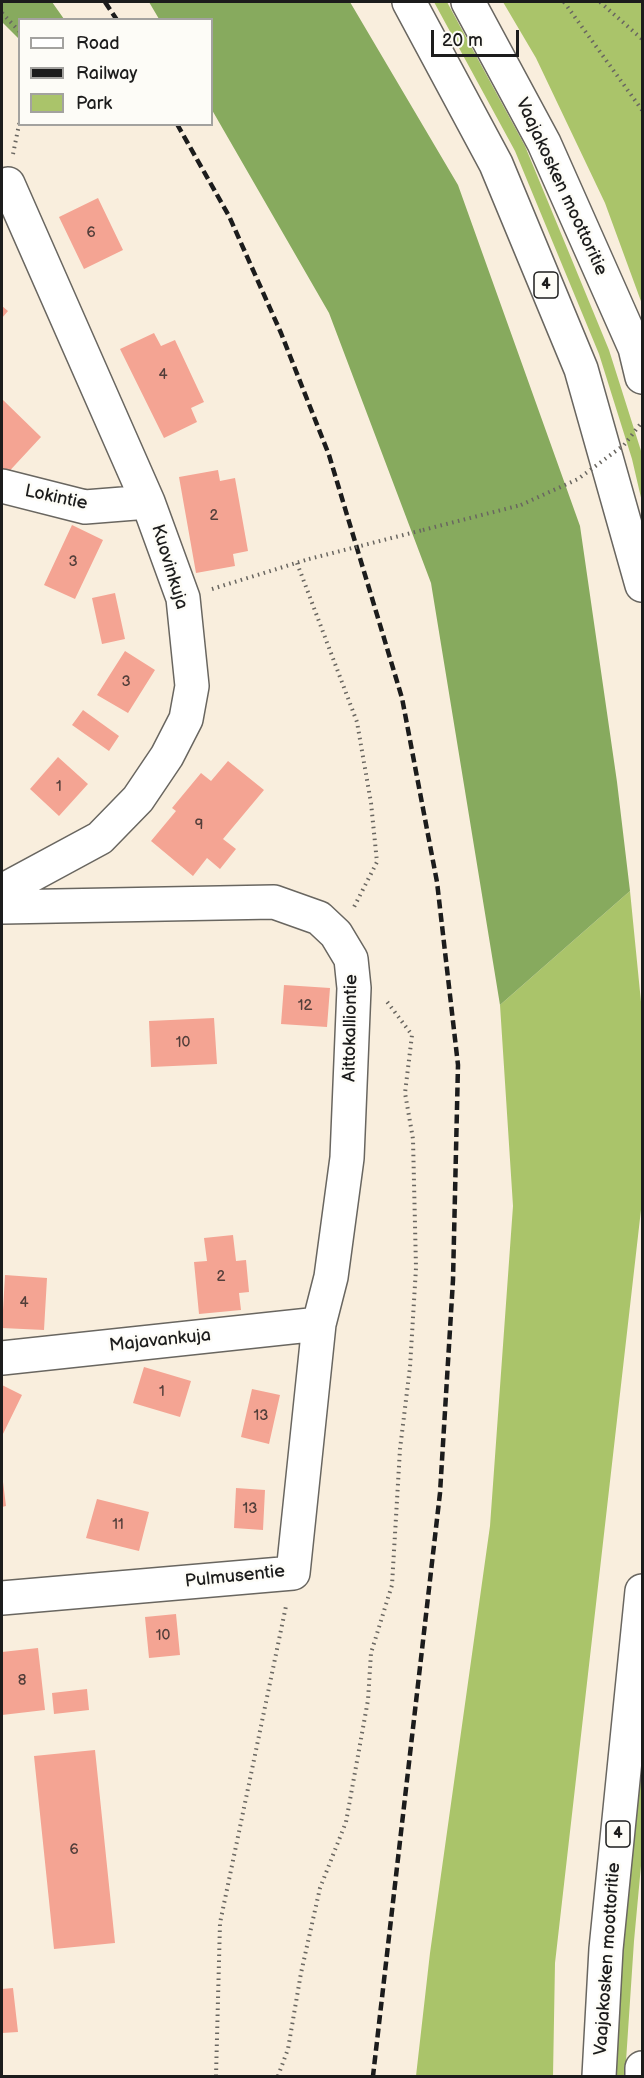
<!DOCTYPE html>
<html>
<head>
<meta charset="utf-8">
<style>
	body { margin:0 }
	#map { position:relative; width:644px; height:2078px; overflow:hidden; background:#f9eedd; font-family:"Balsamiq Sans",sans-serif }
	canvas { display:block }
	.frame { position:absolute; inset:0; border:3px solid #1c1c1c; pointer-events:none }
	.legend { position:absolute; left:18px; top:18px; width:195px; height:108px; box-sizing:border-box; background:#fdfcf7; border:2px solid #a3a29f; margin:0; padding:8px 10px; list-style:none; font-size:18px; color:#1c1c1c }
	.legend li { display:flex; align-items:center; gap:12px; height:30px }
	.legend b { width:30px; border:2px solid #a3a29f }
	.scale { position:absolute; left:431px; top:30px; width:88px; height:27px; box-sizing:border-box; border:3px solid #1c1c1c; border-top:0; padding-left:8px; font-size:18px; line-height:21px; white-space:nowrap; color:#1c1c1c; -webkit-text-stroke:4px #fdfcf7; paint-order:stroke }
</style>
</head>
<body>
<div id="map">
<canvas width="644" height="2078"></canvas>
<div class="frame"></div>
<ul class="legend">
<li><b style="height:8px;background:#fff"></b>Road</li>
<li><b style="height:8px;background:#1c1c1c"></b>Railway</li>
<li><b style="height:16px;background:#aac46a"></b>Park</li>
</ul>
<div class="scale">20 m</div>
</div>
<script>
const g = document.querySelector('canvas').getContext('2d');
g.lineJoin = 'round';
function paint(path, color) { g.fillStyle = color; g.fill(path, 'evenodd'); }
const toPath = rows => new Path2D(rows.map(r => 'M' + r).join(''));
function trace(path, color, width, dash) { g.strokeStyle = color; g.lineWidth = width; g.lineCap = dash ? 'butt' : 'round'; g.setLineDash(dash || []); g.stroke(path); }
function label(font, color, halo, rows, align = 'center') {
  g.font = font + ' "Balsamiq Sans",sans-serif'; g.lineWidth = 5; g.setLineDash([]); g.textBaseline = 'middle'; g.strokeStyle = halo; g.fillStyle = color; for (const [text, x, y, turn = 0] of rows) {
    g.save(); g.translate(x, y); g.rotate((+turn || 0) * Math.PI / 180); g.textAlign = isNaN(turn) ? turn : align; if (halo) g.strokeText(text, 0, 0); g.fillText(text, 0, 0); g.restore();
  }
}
const green = toPath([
	[434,2,447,2,525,146,609,350,642,454,642,502,632,459,599,354,515,151],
	[503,2,642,2,642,304,605,203,536,58],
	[630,891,642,1012,642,1201,555,1963,553,2076,416,2076,430,1953,490,1526,513,1206,500,1005],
	[642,1740,642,1855,634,1941,625,2076,614,2076,623,1939]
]);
const forest = toPath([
	[2,2,52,2,64,19,20,20,19,39,2,22],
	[149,2,350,2,458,185,580,526,617,782,630,891,500,1005,431,583,329,313,212,110,212,20,159,19]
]);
const building = toPath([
	[98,198,123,250,84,269,59,217],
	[2,306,8,311,2,318],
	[154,333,161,346,175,340,204,402,191,408,197,422,164,438,120,349],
	[2,399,41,437,3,478,2,477],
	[218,470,220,481,235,478,248,551,233,554,235,566,196,573,179,477],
	[72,525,103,540,75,599,44,585],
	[115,593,125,639,102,644,92,598],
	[125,651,155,670,128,713,97,695],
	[83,710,119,736,109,751,72,725],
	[58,757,88,784,59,816,30,789],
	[228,761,264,790,223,839,236,849,220,869,207,858,193,876,151,841,176,811,172,808,201,773,211,781],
	[284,985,330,988,327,1027,281,1024],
	[214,1018,217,1064,151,1067,149,1021],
	[233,1235,236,1261,246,1260,249,1292,239,1293,241,1310,199,1314,194,1262,207,1261,204,1238],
	[5,1275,47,1278,44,1330,2,1328],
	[144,1367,191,1381,180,1417,133,1403],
	[2,1385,22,1395,2,1436],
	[252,1389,280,1395,269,1444,241,1437],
	[2,1482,3,1482,6,1506,2,1507],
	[236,1488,265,1490,263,1530,234,1528],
	[97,1499,149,1512,139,1551,86,1538],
	[176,1614,180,1655,149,1658,145,1617],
	[38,1648,45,1710,2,1715,2,1652],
	[87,1689,89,1710,54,1714,52,1693],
	[95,1750,115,1943,54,1949,34,1756],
	[13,1988,18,2032,2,2033,2,1989]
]);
const path = toPath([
	[564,2,642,110],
	[600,2,642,39],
	[2,13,20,32],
	[13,154,20,120],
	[423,530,521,505],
	[297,563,357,722,371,803,377,862,354,907],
	[212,589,309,559],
	[216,2076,220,1923,286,1606],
	[278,2076,288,2049,301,1973,320,1888,346,1822,368,1700,371,1653,392,1585,400,1449,410,1367,416,1268,413,1139,405,1093,412,1035,385,999]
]);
const street = toPath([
	[2,486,85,507,148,502],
	[2,891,100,838,138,799,167,756,186,719,192,686,183,598,148,502,8,184],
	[2,907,274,902,319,918,336,934,351,959,354,988,347,1158,331,1277,319,1324,293,1573,2,1598],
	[2,1358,319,1324]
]);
const highway = toPath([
	[409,2,496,164,581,369,642,585],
	[468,2,544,143,635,348,642,377],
	[599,2076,606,1949,642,1591],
	[642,2076,642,2068]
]);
const rail = toPath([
	[105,2,117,20],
	[177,124,229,216,281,333,329,455,402,698,437,882,458,1065,453,1280,440,1493,373,2076]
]);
const pathBridge = toPath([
	[521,505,578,479,624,445,642,422],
	[309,559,423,530]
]);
const numberNames = [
	["6",91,233],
	["4",163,375],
	["2",214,516],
	["3",73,562],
	["3",126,682],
	["1",59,787],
	["9",199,825],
	["12",305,1006],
	["10",183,1043],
	["2",221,1277],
	["4",24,1303],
	["1",162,1392],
	["13",261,1416],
	["13",250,1509],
	["11",118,1525],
	["10",163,1636],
	["8",22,1681],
	["6",74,1850]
];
const shields = [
	[546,285,24],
	[618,1834,24]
];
const shieldNames = [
	["4",546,285],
	["4",618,1834]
];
const streetNames = [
	["Vaajakosken moottoritie",561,187,65],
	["Lokintie",56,498,12],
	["Kuovinkuja",169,567,73],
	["Aittokalliontie",351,1028,-89],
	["Majavankuja",160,1341,-6],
	["Pulmusentie",235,1577,-6],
	["Vaajakosken moottoritie",608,1959,-86]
];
paint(green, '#aac46a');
paint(forest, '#87aa5e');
paint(building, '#f4a493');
trace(street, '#696660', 36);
trace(highway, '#696660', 36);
trace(path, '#696660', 4, [1.5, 4.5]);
trace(street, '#fff', 33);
trace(highway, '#fff', 33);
trace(rail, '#1c1c1c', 4.5, [9, 4.5]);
trace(pathBridge, '#696660', 4, [1.5, 4.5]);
label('15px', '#523e3a', null, numberNames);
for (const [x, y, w] of shields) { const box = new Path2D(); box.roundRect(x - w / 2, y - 13, w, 26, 4.5); g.fillStyle = '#fdfcf7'; g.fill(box); trace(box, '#1c1c1c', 1.5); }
label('bold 16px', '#1c1c1c', null, shieldNames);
label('18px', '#1c1c1c', '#fdfcf7', streetNames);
</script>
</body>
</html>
